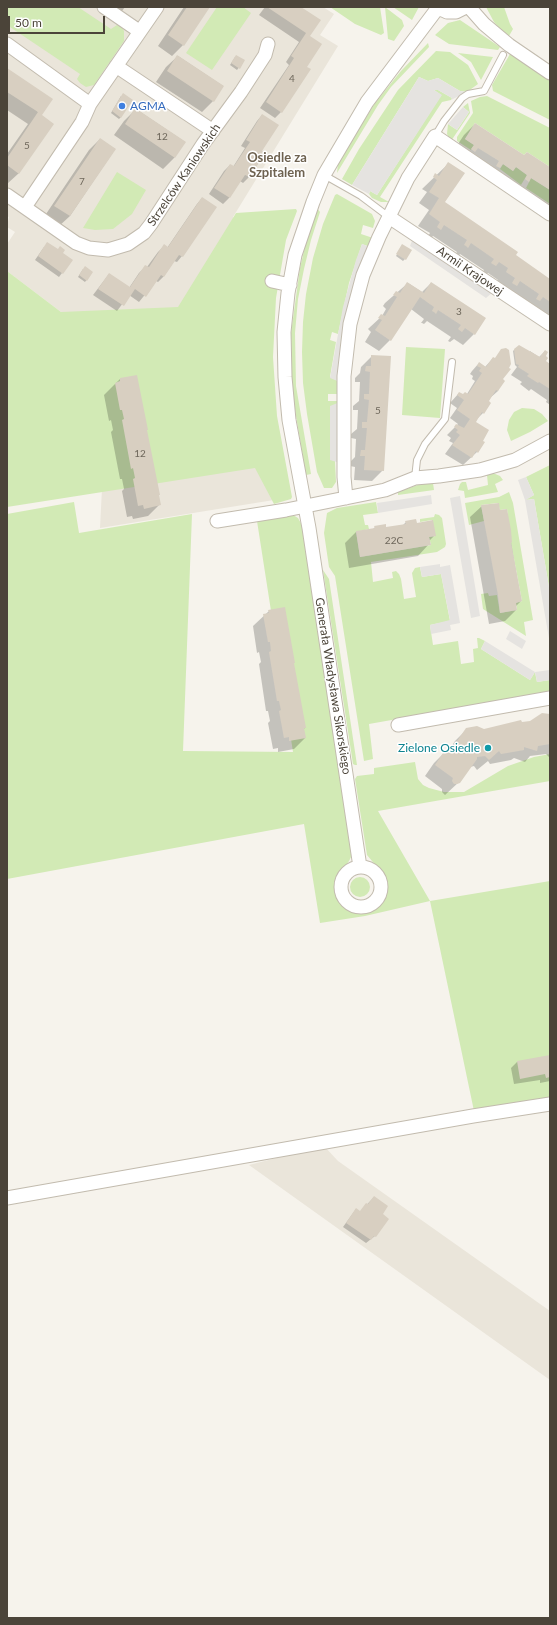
<!DOCTYPE html>
<html>
<head>
<meta charset="utf-8">
<style>
	body { margin:0 }
	#map { position:relative; width:557px; height:1625px; overflow:hidden; background:#f6f3ec; font-family:Lato,sans-serif }
	canvas { display:block }
	.frame { position:absolute; inset:0; border:8px solid #4b4439; pointer-events:none }
	.scale { position:absolute; left:8px; top:16px; width:97px; height:18px; box-sizing:border-box; border:2px solid #4b4439; border-top:0; padding-left:5px; font-size:12px; line-height:14px; white-space:nowrap; color:#4b4439; -webkit-text-stroke:3px #fff; paint-order:stroke }
</style>
</head>
<body>
<div id="map">
<canvas width="557" height="1625"></canvas>
<div class="frame"></div>
<div class="scale">50 m</div>
</div>
<script>
const g = document.querySelector('canvas').getContext('2d');
g.lineJoin = 'round';
function paint(path, color) { g.fillStyle = color; g.fill(path, 'evenodd'); }
const toPath = rows => new Path2D(rows.map(r => 'M' + r).join(''));
function trace(path, color, width, dash) { g.strokeStyle = color; g.lineWidth = width; g.lineCap = dash ? 'butt' : 'round'; g.setLineDash(dash || []); g.stroke(path); }
function label(font, color, halo, rows, align = 'center') {
  g.font = font + ' Lato,sans-serif'; g.lineWidth = 3; g.setLineDash([]); g.textBaseline = 'middle'; g.strokeStyle = halo; g.fillStyle = color; for (const [text, x, y, turn = 0] of rows) {
    g.save(); g.translate(x, y); g.rotate((+turn || 0) * Math.PI / 180); g.textAlign = isNaN(turn) ? turn : align; if (halo) g.strokeText(text, 0, 0); g.fillText(text, 0, 0); g.restore();
  }
}
const residential = toPath([
	[7,7,323,7,334,14,320,35,338,46,233,217,269,281,274,500,100,528,106,409,61,312,7,271,7,244,15,232,7,227,9,217,7,216],
	[324,1146,338,1161,550,1311,550,1380,249,1165]
]);
const green = toPath([
	[7,7,78,7,111,29,117,25,121,26,124,31,124,41,94,85,86,87,80,83,77,79,80,74,7,25],
	[217,7,243,7,251,13,212,70,186,53],
	[330,7,380,7,384,33,381,35,355,24],
	[385,7,402,20,404,26,394,41,388,39],
	[393,7,419,7,412,20],
	[486,7,504,7,510,24,513,29,509,36,500,29,494,22],
	[460,20,500,47,498,50,449,44,435,35,448,23],
	[428,43,429,47,391,87,378,105,337,173,338,163,375,103,401,71],
	[436,51,450,52,468,65,478,84,467,92,460,91,438,78,428,81,419,77,352,185,342,179,359,149,398,90],
	[458,53,493,57,481,80,471,62],
	[510,54,550,81,550,120,493,91,492,85],
	[434,90,438,90,452,98,451,100,442,102,380,197,389,202,381,202,372,198,369,194,370,191,377,195,441,95],
	[487,96,550,128,550,167,527,152,524,155,475,123,465,139,474,145,471,150,457,141,457,137,473,113,471,101,480,97],
	[468,103,470,113,451,141,447,134,448,124,457,130,469,112,463,107],
	[503,164,513,171,516,167,527,175,521,185,500,169],
	[117,172,146,190,132,214,113,229,95,230,83,228],
	[531,178,550,190,550,204,526,188],
	[337,194,372,214,375,221,373,228,363,225,361,234,373,238,370,247,362,244,349,283,338,334,332,332,330,340,336,342,330,377,340,382,340,394,328,394,328,401,340,401,330,459,335,461,336,482,332,488,324,488,317,472,307,414,303,383,302,352,303,322,306,294,313,258,323,224,335,195],
	[317,208,320,212,311,240,304,269,298,299,295,333,296,386,311,474,306,475,296,416,292,387,291,333,300,268,307,238],
	[296,209,297,211,286,240,276,298,273,357,277,416,292,497,291,499,274,504,255,468,7,507,7,271,61,312,178,307,236,213],
	[406,347,445,349,440,418,402,415],
	[522,408,534,409,542,414,548,421,530,432,511,441,507,430,509,420,514,412],
	[550,465,550,593,534,499,525,500,534,495,526,477],
	[493,473,500,476,503,480,495,484,498,492,465,498,464,491,458,490,460,484,462,482,466,482,468,490,488,485,487,475],
	[426,482,433,483,434,490,398,495,398,492],
	[509,492,513,503,533,620,524,622,526,636,483,609,481,594,488,593,489,596,497,595,500,613,517,610,516,603,522,601,511,543,507,509,500,510,498,503,481,505,484,521,469,525,465,503,499,497],
	[74,502,79,533,192,514,183,751,293,752,257,521,293,515,298,518,303,527,352,855,349,861,338,877,335,889,340,901,347,909,359,913,371,910,379,905,384,897,386,890,385,881,382,873,367,855,355,779,357,776,374,774,374,768,415,762,418,779,423,785,429,788,444,792,464,792,508,766,534,757,550,754,550,781,378,811,430,901,550,881,550,1100,474,1111,430,901,365,916,320,923,304,824,7,879,7,514],
	[376,502,378,513,363,515,365,525,368,525,369,529,356,532,360,557,431,545,429,537,435,536,432,520,420,522,420,519,434,517,435,514,439,515,442,518,446,544,445,547,437,552,371,562,373,582,393,578,392,572,396,571,399,574,401,579,404,599,416,597,412,573,415,568,420,567,422,577,441,574,450,621,430,625,433,645,458,641,461,664,474,662,473,649,478,648,477,638,479,638,485,641,481,649,530,680,535,672,537,682,550,680,550,692,369,724,373,759,364,761,335,576,329,567,324,533,327,513,337,508],
	[323,570,329,579,357,765,355,765,353,764],
	'350 887a10 10 0 1 1 20 0a10 10 0 1 1-20 0Z'
]);
const parking = toPath([
	[419,77,428,81,438,78,460,91,467,92,451,100,452,98,438,90,434,90,442,95,377,195,370,191,369,194,352,185],
	[463,107,469,112,457,130,448,124],
	[413,238,493,292,486,298,410,246],
	[362,244,370,247,340,382,330,378,343,307,356,260],
	[340,402,340,463,330,460,330,406],
	[526,477,534,495,526,500,534,499,550,593,550,644,525,500,518,480],
	[431,495,432,504,378,513,377,503],
	[460,496,480,616,471,618,450,498],
	[440,564,440,567,450,565,460,623,450,625,451,630,431,634,430,625,450,620,441,574,422,577,420,567],
	[510,631,526,641,522,649,506,639],
	[485,641,535,672,550,670,550,680,537,682,535,672,530,680,481,649]
]);
const shadow = toPath([
	[116,7,125,7,122,11],
	[184,7,209,7,183,45,172,56,158,46],
	[265,7,299,7,309,37,306,67,281,112,275,118,260,108,289,65,286,62,299,42,259,15],
	[178,56,223,86,213,101,202,112,156,82,166,67],
	[235,57,244,61,237,70,230,65],
	[7,69,41,116,19,173,7,184,7,154,28,124,7,110],
	[121,96,121,117,119,119,111,113],
	[136,109,185,142,174,158,163,169,114,135,124,121],
	[262,115,261,151,264,154,249,177,243,183,240,181,229,198,223,204,209,194,224,171,230,165,233,167,245,148,241,146,257,121],
	[475,124,524,156,550,169,550,209,454,150,464,135],
	[100,139,115,149,70,216,58,227,44,217,89,150],
	[448,164,444,202,514,256,550,280,550,320,496,283,498,280,488,273,484,277,481,275,484,270,460,254,457,258,454,256,457,252,433,236,429,240,427,238,430,233,418,226,429,210,419,203,427,192,422,189],
	[202,198,182,256,177,262,174,261,164,276,158,282,156,281,139,302,129,295,117,311,93,295,109,274,129,288,139,273,145,267,147,267,158,252,164,246,167,248,197,204],
	[44,247,61,253,62,273,59,277,35,260],
	[401,247,405,259,403,261,396,256],
	[83,269,92,272,85,282,78,277],
	[408,283,422,292,431,283,474,334,463,345,454,339,450,342,448,341,451,337,427,321,424,324,422,323,421,323,424,319,411,309,390,340,379,351,365,342,371,332,368,329,369,328,382,316,386,309,383,306,385,303],
	[514,350,529,353,530,351,539,357,545,351,545,362,550,365,550,405,546,402,547,400,531,389,529,391,520,384,522,382,511,375,517,367,515,365,513,351],
	[372,356,383,470,372,481,354,480,355,467,350,466,350,462,355,457,356,439,351,438,351,434,357,429,358,410,353,410,353,406,359,401,360,382,355,382,355,378,360,373,361,367],
	[493,358,502,379,498,391,490,398,483,413,475,421,477,452,463,465,445,454,453,443,449,441,451,438,447,435,458,424,450,418,457,408,450,403,459,393,463,395,467,394,475,381,472,379,473,376,470,374,472,371,479,363,485,367],
	[120,379,159,505,148,516,133,519,132,516,127,517,122,491,124,489,122,479,120,479,111,432,113,430,111,420,109,421,104,395],
	[482,506,511,542,521,601,515,607,516,610,505,621,489,624,470,517],
	[406,522,416,524,434,536,429,541,429,544,418,556,349,568,345,543,356,532,372,530,375,527,385,528,403,525],
	[269,611,293,663,305,728,303,729,305,738,294,749,278,752,278,748,273,749,268,723,270,721,268,711,266,711,259,664,261,662,259,652,257,653,253,626],
	[550,715,549,757,546,754,530,756,525,762,514,758,511,760,490,764,488,761,477,770,474,766,470,767,459,782,445,795,442,792,442,789,425,776,434,763,445,752,447,753,455,741,467,729,484,730,531,722],
	[550,1056,550,1081,540,1083,540,1080,514,1084,511,1068,517,1062],
	[374,1197,381,1215,375,1236,366,1243,343,1227,356,1209,360,1212]
]);
const building = toPath([
	[187,7,210,7,184,46,168,35],
	[267,7,301,7,321,20,310,36,322,44,307,67,311,69,282,113,266,102,294,58,291,56,306,33],
	[177,55,224,86,214,102,167,71],
	[236,55,245,60,240,69,231,63],
	[7,68,53,99,42,115,54,124,19,174,7,165,7,158,38,112,7,92],
	[123,93,133,100,121,118,112,111],
	[135,108,186,142,175,158,125,124],
	[262,114,279,125,262,151,265,153,250,177,245,175,230,198,214,188,230,164,234,166,250,142,246,140],
	[475,123,524,155,527,152,550,167,550,190,531,178,529,182,525,179,527,175,516,167,513,171,503,164,500,168,496,166,499,161,478,148,475,152,471,149,474,145,465,139],
	[100,138,116,149,70,216,54,206],
	[448,162,465,173,445,202,518,252,516,255,550,279,550,302,543,297,540,301,536,299,539,294,520,281,517,286,512,283,515,278,506,272,508,268,499,262,496,266,491,263,494,259,471,243,468,248,466,246,464,245,467,240,444,225,441,230,437,227,440,222,429,214,439,198,429,192,437,180,433,177,435,173,439,176],
	[202,197,217,207,183,257,179,255,164,277,161,275,146,297,135,289,124,306,98,289,109,273,130,287,145,265,149,267,164,244,168,247],
	[47,242,58,249,60,246,65,250,63,253,73,260,63,274,38,256],
	[402,244,412,250,406,260,396,254],
	[85,266,93,272,87,281,79,275],
	[407,282,424,293,431,282,486,318,475,335,465,328,462,332,458,329,461,325,438,310,436,314,434,312,432,311,434,307,420,297,391,341,375,330,382,320,378,318,381,314,385,316,397,297,393,295,396,291,400,293],
	[519,345,540,357,545,350,548,352,546,356,548,358,546,361,550,364,550,389,539,382,538,383,527,376,529,374,518,367,519,365,516,364,514,349],
	[506,348,509,350,511,364,509,368,511,369,503,379,505,381,498,391,496,390,489,401,491,403,484,414,482,412,476,422,489,430,483,441,485,442,478,453,476,451,472,458,452,445,460,435,456,432,458,430,454,427,456,424,464,428,470,419,457,410,464,400,457,395,459,392,463,394,465,392,468,394,482,373,479,371,481,368,477,366,479,362,486,367,493,357,495,358,501,349],
	[371,355,391,356,384,471,364,470,365,456,360,456,361,450,365,450,367,428,362,428,362,422,367,422,369,400,364,399,364,394,369,394,370,372,365,371,366,366,371,366],
	[137,375,148,430,147,430,160,495,159,495,161,505,144,509,143,505,138,506,133,479,135,478,133,468,131,469,122,420,124,419,122,410,120,410,115,383,120,381,120,378],
	[499,503,500,510,507,509,511,530,512,542,511,543,522,601,516,603,517,610,500,613,498,595,481,505],
	[416,519,417,523,433,520,436,536,429,537,431,545,360,557,356,531,375,528,374,526,386,524,386,527,406,524,405,521],
	[285,607,295,663,294,663,306,728,304,728,306,738,289,741,289,737,284,738,279,711,281,710,279,701,277,701,269,652,271,651,270,642,268,642,263,614,269,613,268,610],
	[542,713,550,714,550,744,538,746,537,751,524,747,524,750,501,754,499,751,489,760,485,756,477,757,477,759,460,783,457,784,454,784,452,781,453,778,435,765,445,750,449,753,466,728,477,726,484,729,521,720,522,722,530,721],
	[550,1055,550,1077,546,1078,545,1074,520,1079,517,1061],
	[374,1196,388,1206,383,1214,389,1219,376,1237,374,1236,371,1240,346,1223,356,1208,360,1211,366,1203,368,1204]
]);
const lane = toPath([
	[435,136,444,121,462,98,468,94,484,91,503,55],
	[324,175,361,196,389,217],
	[415,478,417,460,425,444,445,419,452,362]
]);
const street = toPath([
	[104,7,139,31],
	[436,7,447,12,456,12,466,7],
	[469,7,484,24,509,45,550,73],
	[7,44,90,104],
	[116,66,213,131],
	[7,195,76,243,89,248,108,250,128,244,144,233,151,224,203,144,241,92,265,55,268,44],
	[25,207,82,122,90,104,157,7],
	[389,217,550,324],
	[272,281,290,285],
	[346,498,344,477,344,376,350,324,363,275,379,237,408,178,435,136,550,214],
	[217,521,286,510,385,490,415,478,439,476,480,470,515,460,550,441],
	[398,725,550,698],
	'341 887a20 20 0 1 1 40 0a20 20 0 1 1-40 0Z',
	[360,867,309,528,289,420,285,377,284,332,288,293,295,255,313,202,324,175,367,102,437,9],
	[7,1198,473,1116,550,1104]
]);
const markers = [
	[122,106,4,"#3f7fe0"],
	[488,748,4,"#0f9aa8"]
];
const numberNames = [
	["4",292,79],
	["12",162,137],
	["5",27,146],
	["7",82,182],
	["3",459,312],
	["5",378,411],
	["12",140,454],
	["22C",394,541]
];
const shopNames = [
	["AGMA",130,106]
];
const streetNames = [
	["Strzelców Kaniowskich",184,175,-56],
	["Armii Krajowej",470,271,34],
	["Generała Władysława Sikorskiego",333,686,81]
];
const cultureNames = [
	["Zielone Osiedle",480,748]
];
const neighbourhoodNames = [
	["Osiedle za",277,158],
	["Szpitalem",277,173]
];
paint(residential, '#eae5da');
paint(green, '#d2eab5');
paint(parking, '#e5e3e0');
paint(shadow, '#0003');
paint(building, '#d8cfc1');
trace(lane, '#c2bbae', 8);
trace(street, '#c2bbae', 15);
trace(lane, '#fff', 6);
trace(street, '#fff', 13);
for (const [x, y, r, color] of markers) { const dot = new Path2D(); dot.arc(x, y, r, 0, 2 * Math.PI); g.fillStyle = color; g.fill(dot); trace(dot, '#fff', 1.5); }
label('10px', '#6e675b', null, numberNames);
label('12px', '#366cbe', '#fff', shopNames, 'left');
label('12px', '#4b4439', '#fff', streetNames);
label('12px', '#0d838f', '#fff', cultureNames, 'right');
label('bold 13px', '#6e6250', '#fff', neighbourhoodNames);
</script>
</body>
</html>
